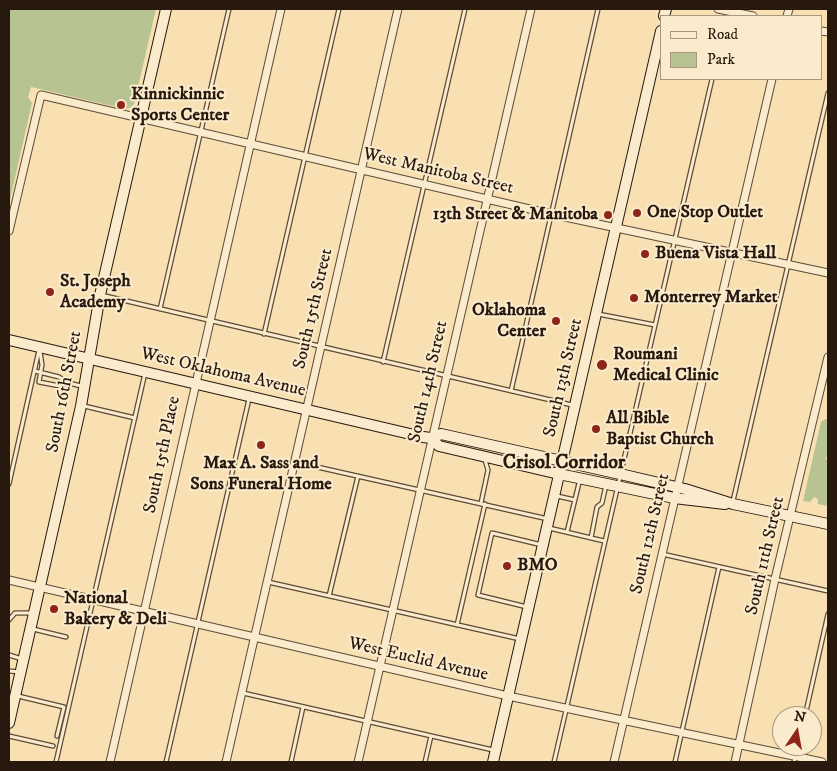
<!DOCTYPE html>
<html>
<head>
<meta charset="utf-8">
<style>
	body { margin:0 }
	#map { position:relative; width:837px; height:771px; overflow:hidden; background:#f9e0b2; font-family:"IM FELL DW Pica",serif }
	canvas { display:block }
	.frame { position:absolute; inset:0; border:10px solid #27190e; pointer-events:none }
	.legend { position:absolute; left:660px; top:15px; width:162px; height:65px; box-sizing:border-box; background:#fbebcd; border:1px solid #a69781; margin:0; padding:6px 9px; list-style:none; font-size:15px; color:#27190e }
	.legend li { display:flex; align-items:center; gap:10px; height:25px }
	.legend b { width:25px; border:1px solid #a69781 }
	.north { position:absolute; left:772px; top:706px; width:50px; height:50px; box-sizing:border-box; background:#fbebcd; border:1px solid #a69781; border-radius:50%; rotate:12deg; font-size:14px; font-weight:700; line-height:20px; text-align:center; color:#27190e }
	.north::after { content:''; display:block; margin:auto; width:18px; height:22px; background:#8f2418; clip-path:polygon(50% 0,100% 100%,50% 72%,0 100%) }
</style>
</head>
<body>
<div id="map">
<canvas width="837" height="771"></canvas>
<div class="frame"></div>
<ul class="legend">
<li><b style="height:6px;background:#fbebcd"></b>Road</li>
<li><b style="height:14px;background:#b7c391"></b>Park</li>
</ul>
<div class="north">N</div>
</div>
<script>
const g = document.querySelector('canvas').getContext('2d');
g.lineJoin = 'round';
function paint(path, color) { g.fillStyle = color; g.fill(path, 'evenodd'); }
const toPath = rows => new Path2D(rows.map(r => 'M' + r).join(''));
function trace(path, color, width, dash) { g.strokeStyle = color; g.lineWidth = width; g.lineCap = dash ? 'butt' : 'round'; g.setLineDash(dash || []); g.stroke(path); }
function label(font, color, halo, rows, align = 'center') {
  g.font = font + ' "IM FELL DW Pica",serif'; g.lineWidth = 4; g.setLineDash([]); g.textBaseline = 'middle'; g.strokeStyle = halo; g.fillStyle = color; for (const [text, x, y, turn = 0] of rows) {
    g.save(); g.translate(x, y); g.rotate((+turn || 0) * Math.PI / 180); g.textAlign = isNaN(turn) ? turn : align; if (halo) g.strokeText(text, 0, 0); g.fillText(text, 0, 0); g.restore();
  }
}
const green = toPath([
	[9,9,156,9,134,104,130,108,125,109,31,87,28,97,32,103,9,204],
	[825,419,828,420,828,455,825,459,828,460,828,506,818,504,818,499,814,497,810,502,803,501,821,422]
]);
const lane = toPath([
	[101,295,572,405],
	[160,309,229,9],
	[598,314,655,325],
	[264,334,339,9],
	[40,351,42,365,39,382,60,386,69,383],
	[383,362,465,9],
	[35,371,59,377,69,383,81,386],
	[511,391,598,9],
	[84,406,135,418],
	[295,462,548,519],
	[9,484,39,350],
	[557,496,575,500],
	[733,501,828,93],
	[481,503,488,470,485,460],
	[549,528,604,541],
	[567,532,580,479],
	[591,538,597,507,602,503,606,485],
	[662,554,828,591],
	[268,582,520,639],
	[329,596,358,476],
	[527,607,478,595,492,533,542,545],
	[9,620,15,613,33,613],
	[457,625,485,504],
	[33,629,66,637],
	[9,655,22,659],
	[9,671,20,672],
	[243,693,493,750],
	[18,696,64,707,57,736],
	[805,716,828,614],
	[9,736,53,746],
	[56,762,145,373],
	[166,762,249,399],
	[291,762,303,707],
	[425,762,431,736],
	[554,762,712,79],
	[675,762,719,567],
	[794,762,798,746]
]);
const street = toPath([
	[718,9,753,16],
	[787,16,789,9],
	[821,31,828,32],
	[9,231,41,95,551,214,828,273],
	[9,580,508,696,822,762],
	[110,762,281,9],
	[226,762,398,9],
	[358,762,531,9],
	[614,762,772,79],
	[735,762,775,579,828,357]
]);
const secondary = toPath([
	[664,16,666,9],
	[9,340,423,437,431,438,441,434,620,474,685,489,733,504,828,524],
	[431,438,439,446,559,474,674,498,725,504],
	[9,723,81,406,100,295,166,9],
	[493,762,661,31]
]);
const markers = [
	[121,105,5,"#8f2418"],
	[637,213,5,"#8f2418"],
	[608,215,5,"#8f2418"],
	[645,254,5,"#8f2418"],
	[50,292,5,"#8f2418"],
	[634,298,5,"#8f2418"],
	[556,321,5,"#8f2418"],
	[602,365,6,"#8f2418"],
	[596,429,5,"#8f2418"],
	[261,445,5,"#8f2418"],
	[507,566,5,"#8f2418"],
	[54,609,5,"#8f2418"]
];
const poiNames = [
	["Kinnickinnic",131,95],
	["Sports Center",131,116],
	["One Stop Outlet",647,213],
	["13th Street & Manitoba",598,215,"right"],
	["Buena Vista Hall",655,254],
	["St. Joseph",60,282],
	["Academy",60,303],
	["Monterrey Market",644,298],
	["Oklahoma",546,311,"right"],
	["Center",546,332,"right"],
	["Roumani",613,355],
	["Medical Clinic",613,376],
	["All Bible",606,419],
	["Baptist Church",606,440],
	["Max A. Sass and",261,464,"center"],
	["Sons Funeral Home",261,485,"center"],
	["BMO",517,566],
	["National",64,599],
	["Bakery & Deli",64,620]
];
const streetNames = [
	["West Manitoba Street",438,172,13],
	["South 15th Street",314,309,-77],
	["West Oklahoma Avenue",223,373,13],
	["South 13th Street",564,378,-77],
	["South 14th Street",429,382,-77],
	["South 16th Street",65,392,-79],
	["South 15th Place",163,455,-78],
	["South 12th Street",651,534,-77],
	["South 11th Street",766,556,-77],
	["West Euclid Avenue",418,660,13]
];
const quarterNames = [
	["Crisol Corridor",564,464]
];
paint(green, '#b7c391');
trace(lane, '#5c4b37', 5.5);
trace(street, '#5c4b37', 9);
trace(secondary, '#27190e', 12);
trace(lane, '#fbebcd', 3);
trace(street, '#fbebcd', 7);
trace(secondary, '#fbebcd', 10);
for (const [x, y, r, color] of markers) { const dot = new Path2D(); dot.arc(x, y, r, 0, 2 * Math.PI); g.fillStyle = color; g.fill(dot); trace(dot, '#fbebcd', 2); }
label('bold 18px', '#27190e', '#fbebcd', poiNames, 'left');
label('18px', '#27190e', '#fbebcd', streetNames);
label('bold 20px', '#27190e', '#fbebcd', quarterNames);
</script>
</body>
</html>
